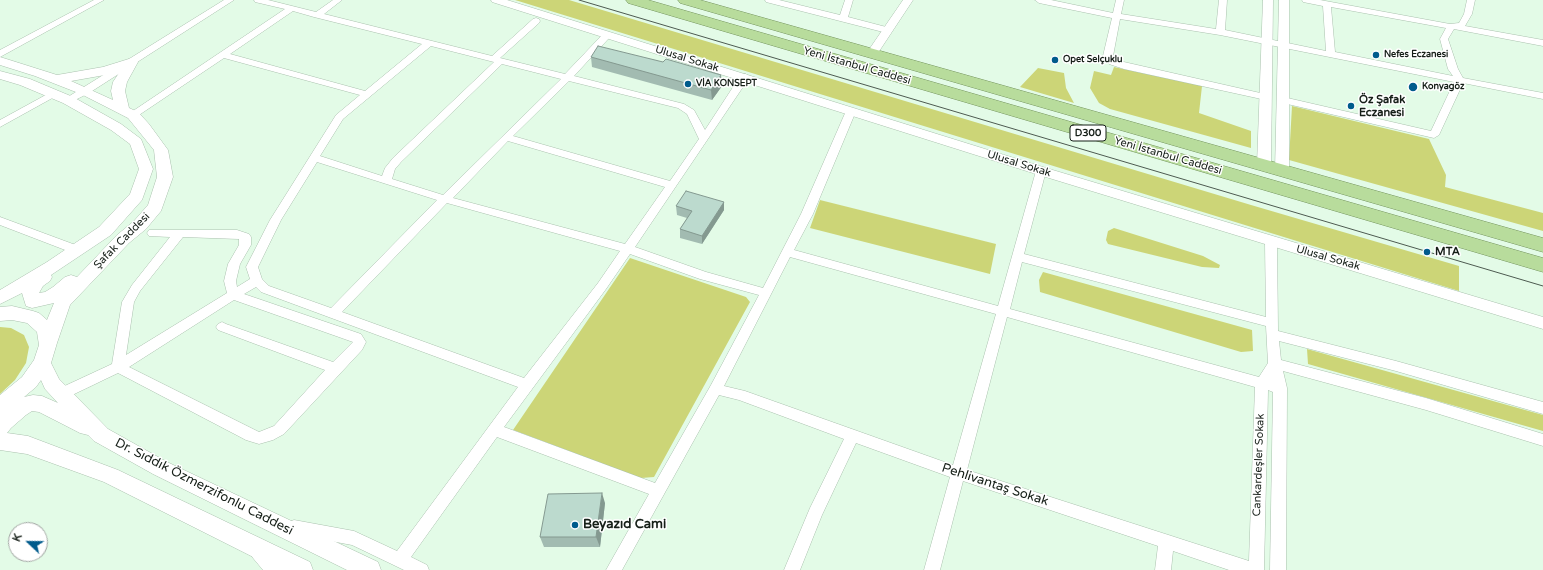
<!DOCTYPE html>
<html>
<head>
<meta charset="utf-8">
<style>
	body { margin:0 }
	#map { position:relative; width:1543px; height:570px; overflow:hidden; background:#e3fbe7; font-family:"Varela Round",sans-serif }
	canvas { display:block }
	.north { position:absolute; left:8px; top:522px; width:40px; height:40px; box-sizing:border-box; background:#fff; border:1px solid #a1a5a2; border-radius:50%; rotate:292deg; font-size:11px; font-weight:700; line-height:16px; text-align:center; color:#151e17 }
	.north::after { content:''; display:block; margin:auto; width:14px; height:18px; background:#005b8c; clip-path:polygon(50% 0,100% 100%,50% 72%,0 100%) }
</style>
</head>
<body>
<div id="map">
<canvas width="1543" height="570"></canvas>
<div class="north">K</div>
</div>
<script>
const g = document.querySelector('canvas').getContext('2d');
g.lineJoin = 'round';
function paint(path, color) { g.fillStyle = color; g.fill(path, 'evenodd'); }
const toPath = rows => new Path2D(rows.map(r => 'M' + r).join(''));
function trace(path, color, width, dash) { g.strokeStyle = color; g.lineWidth = width; g.lineCap = dash ? 'butt' : 'round'; g.setLineDash(dash || []); g.stroke(path); }
function label(font, color, halo, rows, align = 'center') {
  g.font = font + ' "Varela Round",sans-serif'; g.lineWidth = 3; g.setLineDash([]); g.textBaseline = 'middle'; g.strokeStyle = halo; g.fillStyle = color; for (const [text, x, y, turn = 0] of rows) {
    g.save(); g.translate(x, y); g.rotate((+turn || 0) * Math.PI / 180); g.textAlign = isNaN(turn) ? turn : align; if (halo) g.strokeText(text, 0, 0); g.fillText(text, 0, 0); g.restore();
  }
}
const green = toPath([
	[515,0,569,0,1251,205,1459,266,1459,291],
	[1114,67,1202,86,1199,113,1251,131,1251,148,1110,109,1099,103,1090,88,1094,71,1111,75],
	[1038,68,1064,73,1066,88,1074,103,1020,87],
	[1292,106,1429,139,1446,175,1445,187,1543,213,1543,231,1289,160],
	[820,200,996,244,990,274,810,228],
	[1114,228,1203,256,1220,265,1219,268,1202,267,1108,244,1106,240,1108,231],
	[630,258,746,297,750,302,654,477,641,478,513,430],
	[1043,272,1252,330,1253,351,1241,352,1040,292,1039,280],
	[0,327,11,328,24,335,29,347,26,363,15,380,0,394],
	[1307,349,1543,415,1543,431,1308,364]
]);
const minor = toPath([
	[94,0,104,0,0,57,0,50,94,0],
	[224,0,234,0,89,93,71,102,68,103,63,100,224,0],
	[254,0,268,0,316,12,333,0,342,0,324,14,492,56,533,19,536,18,539,19,540,21,539,23,500,58,565,74,604,33,610,33,611,35,610,37,574,76,684,104,694,110,705,130,735,84,740,74,746,74,748,76,745,84,635,247,706,272,763,288,801,214,846,111,851,108,856,111,813,214,794,250,998,306,1036,171,1041,168,1046,171,1024,254,1266,317,1265,242,1267,239,1271,238,1275,239,1277,242,1278,331,1396,361,1543,402,1543,414,1396,371,1279,341,1281,360,1426,398,1543,434,1543,446,1426,410,1283,371,1287,388,1286,570,1270,570,1273,392,1268,390,1264,570,1229,570,1173,551,1171,570,1155,570,1158,546,963,481,940,570,924,570,950,477,856,443,822,515,800,570,784,570,810,508,844,439,739,400,719,395,622,570,606,570,649,494,497,437,411,557,427,565,429,570,404,570,352,545,294,534,289,532,286,527,289,522,294,520,354,531,397,551,518,387,261,292,256,287,244,294,361,334,366,342,362,350,284,434,273,440,259,444,246,440,118,373,66,398,61,400,56,398,54,394,56,390,112,364,122,302,132,285,170,237,149,236,147,233,149,230,237,230,249,234,251,237,251,245,240,264,236,281,237,287,250,279,246,267,270,220,336,115,360,95,224,58,136,117,130,117,128,115,130,113,285,9,255,2,254,0],
	[293,11,314,17,422,44,365,91,230,54,293,11],
	[431,46,494,62,393,158,385,168,382,176,320,156,343,119,431,46],
	[502,64,561,79,443,195,392,179,395,169,401,162,502,64],
	[569,81,678,108,687,114,699,139,670,181,513,136,569,81],
	[508,141,665,187,625,244,453,198,508,141],
	[317,162,437,200,331,308,269,286,262,279,258,267,281,220,317,162],
	[447,203,620,251,598,283,524,378,342,312,447,203],
	[183,237,239,239,239,245,228,264,224,281,227,293,126,355,134,302,140,291,183,237],
	[630,254,700,279,759,295,711,385,655,483,504,427,606,289,630,254],
	[790,257,996,314,953,465,745,391,724,386,790,257],
	[1022,262,1266,326,1268,363,1259,377,1010,309,1022,262],
	[234,300,353,342,333,362,226,324,222,322,218,324,216,327,218,330,325,370,274,426,259,432,129,367,234,300],
	[1007,317,1255,387,1249,561,967,470,1007,317],
	[765,0,779,0,840,15,845,0,853,0,848,17,890,28,891,30,887,33,766,2,765,0],
	[1035,0,1051,0,1113,13,1116,0,1124,0,1121,14,1216,29,1219,0,1227,0,1225,30,1326,51,1323,6,1303,2,1302,0,1320,0,1450,24,1459,23,1464,14,1467,0,1475,0,1472,14,1465,26,1543,40,1543,46,1454,29,1448,39,1458,69,1463,78,1543,93,1543,99,1463,83,1439,135,1434,138,1283,103,1278,100,1283,97,1431,131,1454,82,1220,35,1120,19,1113,56,1115,60,1269,95,1271,97,1269,99,1266,100,1124,69,1109,64,1103,56,1112,18,1039,3,1035,0],
	[1331,7,1446,28,1440,39,1448,69,1453,76,1335,52,1331,7],
	[53,91,58,94,56,96,0,127,0,120,53,91],
	[0,217,81,247,83,250,81,253,77,254,73,253,0,225,0,217],
	[258,546,263,548,279,565,281,570,263,570,253,558,250,553,253,548,258,546]
]);
const tertiary = toPath([
	[491,0,507,0,1046,168,1543,317,1543,329,1036,174,492,2,491,0],
	[903,0,913,0,876,56,868,56,866,54,903,0],
	[1263,0,1273,0,1271,165,1269,168,1264,169,1259,168,1257,165,1263,0],
	[1279,0,1289,0,1289,171,1287,174,1282,175,1277,174,1275,171,1279,0]
]);
const secondary = toPath([
	[0,57,57,75,103,67,132,58,137,59,138,62,127,82,125,91,129,108,138,112,149,124,168,150,173,177,161,211,146,229,129,243,70,305,57,343,51,363,59,379,108,429,167,462,378,562,381,570,347,570,153,474,94,441,88,435,80,433,39,412,32,411,26,415,11,428,7,433,28,436,118,470,310,562,313,570,279,570,104,482,27,454,0,450,0,395,22,377,34,360,39,345,37,332,27,323,12,320,0,321,0,307,12,306,33,311,39,313,47,320,54,303,32,308,26,306,22,293,0,304,0,290,47,262,99,227,130,194,139,169,130,144,111,130,63,103,20,85,0,79,0,71,30,79,73,97,121,124,141,139,153,169,142,200,111,235,51,275,52,277,50,281,43,286,39,293,45,292,53,287,65,277,71,275,77,277,117,235,134,221,148,205,157,177,154,150,128,118,81,94,35,76,0,65,0,57],
	[121,70,113,82,111,91,113,100,71,81,105,75,121,70],
	[41,380,45,389,58,403,42,396,33,395,24,397,36,387,41,380]
]);
const trunk = toPath([
	[626,0,648,0,1543,258,1543,272,628,3,626,0],
	[678,0,700,0,1543,238,1543,252,680,3,678,0]
]);
const tram = toPath([
	[579,0,1543,286]
]);
const wall = toPath([
	[591,57,722,86,712,100,592,67],
	[724,202,724,210,702,244,680,238,680,229,687,218,677,215,676,206],
	[605,503,600,547,544,547,540,537]
]);
const shadedWall = toPath([
	[721,75,722,86,712,100,711,90],
	[724,202,724,210,702,244,702,236],
	[602,493,605,503,600,547,596,537]
]);
const building = toPath([
	[598,46,663,62,666,59,721,75,711,90,591,57,598,46],
	[686,191,724,202,702,236,680,229,692,211,676,206,686,191],
	[602,493,596,537,540,537,548,494,602,493]
]);
const markers = [
	[1376,55,4,"#005b8c"],
	[1055,60,4,"#005b8c"],
	[688,84,4,"#005b8c"],
	[1413,87,5,"#005b8c"],
	[1351,106,4,"#005b8c"],
	[1427,252,4,"#005b8c"],
	[575,525,4,"#005b8c"]
];
const farPoinames = [
	["Nefes Eczanesi",1384,55],
	["Opet Selçuklu",1063,60],
	["VİA KONSEPT",696,84],
	["Konyagöz",1422,87]
];
const shields = [
	[1088,133,36]
];
const shieldNames = [
	["D300",1088,133]
];
const streetNames = [
	["Ulusal Sokak",687,59,17],
	["Yeni İstanbul Caddesi",857,66,16],
	["Yeni İstanbul Caddesi",1168,156,16],
	["Ulusal Sokak",1019,164,17],
	["Şafak Caddesi",122,241,-45],
	["Ulusal Sokak",1328,258,16],
	["Cankardeşler Sokak",1259,465,-88]
];
const poiNames = [
	["Öz Şafak",1359,100],
	["Eczanesi",1359,113],
	["MTA",1435,252]
];
const nearStreetnames = [
	["Pehlivantaş Sokak",995,485,18],
	["Dr. Sıddık Özmerzifonlu Caddesi",204,487,27]
];
const nearPoinames = [
	["Beyazıd Cami",583,525]
];
paint(green, '#ccd577');
trace(minor, '#aac1ae', 1);
trace(tertiary, '#aac1ae', 1);
trace(secondary, '#aac1ae', 1);
trace(trunk, '#74945d', 1);
paint(minor, '#fff');
paint(tertiary, '#fff');
paint(secondary, '#fff');
paint(trunk, '#b8dc9c');
trace(tram, '#4d5a50', 1);
paint(wall, '#a2bbb1');
paint(shadedWall, '#849990');
paint(building, '#bcdace');
trace(building, '#849990', 1);
for (const [x, y, r, color] of markers) { const dot = new Path2D(); dot.arc(x, y, r, 0, 2 * Math.PI); g.fillStyle = color; g.fill(dot); trace(dot, '#fff', 1.5); }
label('bold 9px', '#151e17', '#fff', farPoinames, 'left');
for (const [x, y, w] of shields) { const box = new Path2D(); box.roundRect(x - w / 2, y - 8, w, 16, 3); g.fillStyle = '#fff'; g.fill(box); trace(box, '#151e17', 1); }
label('bold 10px', '#151e17', null, shieldNames);
label('11px', '#151e17', '#fff', streetNames);
label('bold 11px', '#151e17', '#fff', poiNames, 'left');
label('13px', '#151e17', '#fff', nearStreetnames);
label('bold 13px', '#151e17', '#fff', nearPoinames, 'left');
</script>
</body>
</html>
